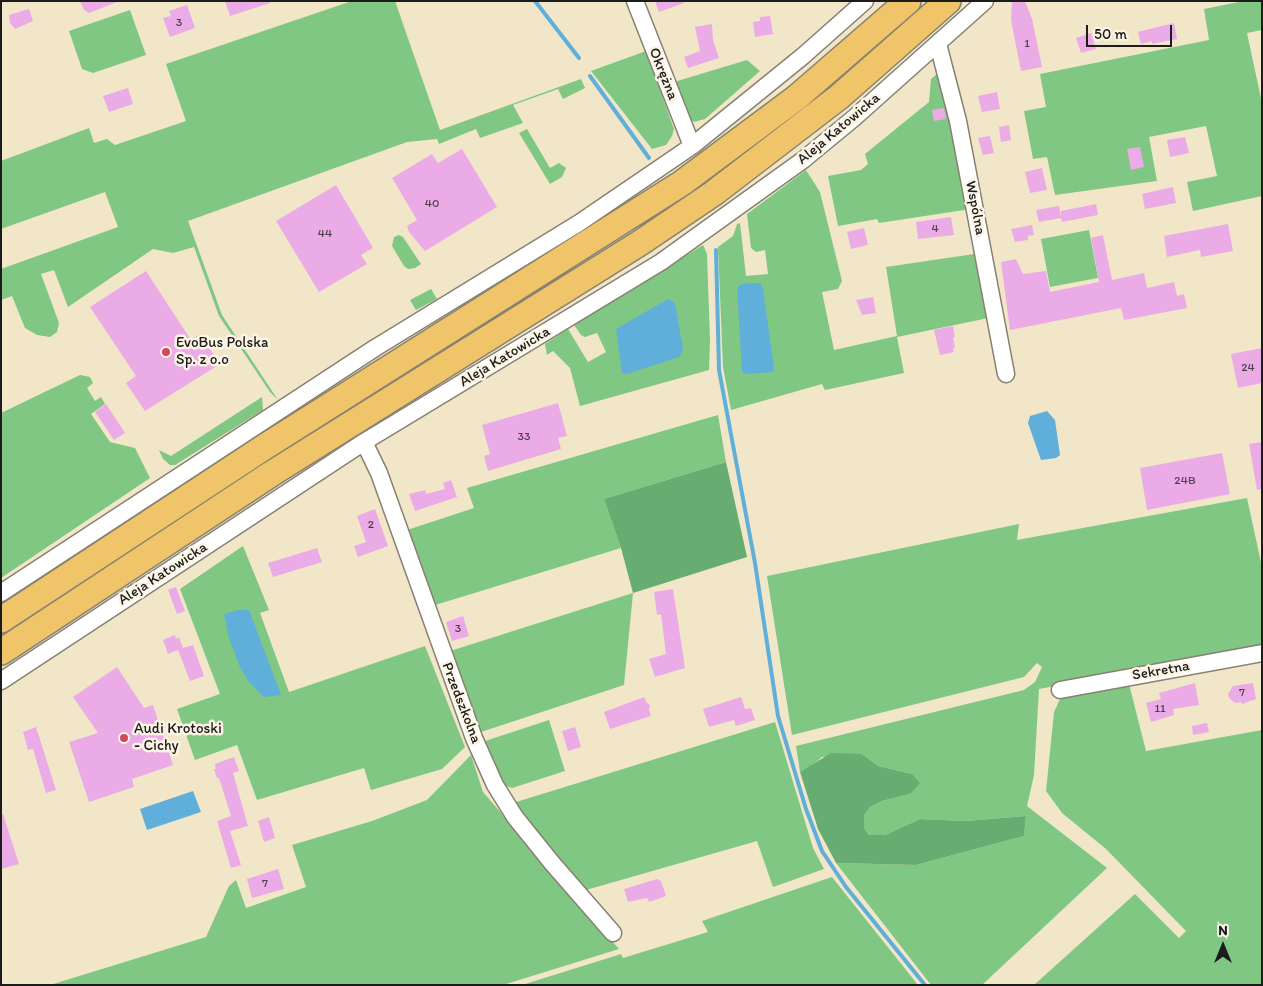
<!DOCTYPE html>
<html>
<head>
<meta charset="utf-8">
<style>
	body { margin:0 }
	#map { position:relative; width:1263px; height:986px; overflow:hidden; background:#f2e6c9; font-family:Itim,sans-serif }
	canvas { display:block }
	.frame { position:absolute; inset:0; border:2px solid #1c1c1c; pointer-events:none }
	.north { position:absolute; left:1198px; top:921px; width:50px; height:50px; -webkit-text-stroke:4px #fcf5e5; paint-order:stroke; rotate:0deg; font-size:14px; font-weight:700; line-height:20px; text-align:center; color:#1c1c1c }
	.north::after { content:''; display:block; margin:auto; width:18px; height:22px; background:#1c1c1c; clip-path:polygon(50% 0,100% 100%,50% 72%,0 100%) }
	.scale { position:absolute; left:1086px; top:25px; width:86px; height:22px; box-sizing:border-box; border:2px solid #1c1c1c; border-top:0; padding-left:6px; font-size:15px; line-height:18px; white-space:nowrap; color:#1c1c1c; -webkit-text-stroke:4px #fcf5e5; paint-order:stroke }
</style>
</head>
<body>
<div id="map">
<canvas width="1263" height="986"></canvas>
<div class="frame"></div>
<div class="north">N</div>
<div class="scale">50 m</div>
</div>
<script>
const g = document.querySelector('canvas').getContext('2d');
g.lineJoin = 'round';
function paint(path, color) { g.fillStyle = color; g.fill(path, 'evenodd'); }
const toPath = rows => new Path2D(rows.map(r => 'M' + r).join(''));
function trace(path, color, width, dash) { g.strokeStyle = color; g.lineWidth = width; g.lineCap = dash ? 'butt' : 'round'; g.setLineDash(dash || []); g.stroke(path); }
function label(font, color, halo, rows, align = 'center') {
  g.font = font + ' Itim,sans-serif'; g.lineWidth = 5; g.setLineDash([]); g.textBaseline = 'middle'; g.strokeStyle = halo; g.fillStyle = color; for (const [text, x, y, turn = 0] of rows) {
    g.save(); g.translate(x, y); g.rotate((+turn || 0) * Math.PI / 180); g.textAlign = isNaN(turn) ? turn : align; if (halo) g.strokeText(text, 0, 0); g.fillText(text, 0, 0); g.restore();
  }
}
const green = toPath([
	[352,1,395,1,440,130,581,79,585,88,563,99,558,89,513,105,523,123,480,138,476,129,439,144,437,139,407,142,188,221,222,315,278,400,270,392,219,316,194,247,173,253,153,249,68,307,54,270,41,274,59,323,57,332,50,337,37,335,25,328,12,296,1,300,1,269,118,227,105,192,1,229,1,161,89,128,94,143,107,139,115,145,186,121,166,64],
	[1244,1,1262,1,1262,30,1247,33,1262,103,1262,196,1193,211,1187,182,1217,176,1206,126,1149,137,1157,181,1055,195,1047,157,1033,159,1024,111,1046,107,1040,74,1209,40,1204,9],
	[130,10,146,55,93,73,82,69,69,31],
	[646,51,674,129,672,136,666,145,652,149,591,71],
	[747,60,760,71,705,119,694,122,687,117,674,82],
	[940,71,971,209,879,223,877,219,838,226,828,176,861,170,868,164,865,154,929,102,931,79],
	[527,129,550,168,559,163,566,168,562,177,550,184,519,133],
	[806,170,820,192,842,281,838,289,822,292,834,350,897,336,886,267,981,253,993,317,897,337,904,373,825,390,822,384,731,410,723,367,718,247,733,236,737,224,740,223,746,276,768,274,765,250,756,252,751,248,747,214],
	[1089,230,1098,278,1050,287,1041,239],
	[399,235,403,237,421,264,415,268,408,269,404,266,392,246,394,237],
	[703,245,707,254,710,340,709,370,580,406,570,368,553,351,547,355,545,344,568,329,588,362,606,352,597,333,585,337,581,335,574,325],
	[431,289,437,299,416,310,410,300],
	[80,375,90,377,93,383,87,388,95,401,101,397,105,404,91,414,110,442,135,448,150,478,1,578,1,413],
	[262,397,263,410,175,465,170,465,163,459,159,450,171,456],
	[718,415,726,462,604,499,621,548,432,606,407,530,474,508,467,488],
	[1247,498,1262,567,1262,648,1039,689,1034,775,1027,806,1107,868,982,985,931,985,836,863,916,865,1024,836,1026,816,966,821,920,819,885,835,869,835,864,828,864,816,870,807,882,801,910,794,912,774,878,766,862,754,822,757,811,766,800,772,796,746,1024,690,1035,682,1042,667,1037,663,1024,677,792,735,767,576,1019,524,1017,540],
	[243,546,269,610,260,613,289,692,425,646,465,747,442,769,371,790,364,768,257,800,237,745,195,760,177,709,220,694,180,589],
	[633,593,624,685,481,732,475,728,447,652],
	[1129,684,1146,751,1262,730,1262,985,1034,985,1135,894,1179,938,1186,931,1106,849,1062,813,1046,791,1054,712,1061,697],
	[549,720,565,771,512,788,501,784,482,742],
	[775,722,813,848,824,869,773,887,757,841,586,890,529,826,513,803],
	[471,755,483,792,619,949,503,985,50,985,206,937,229,886,236,880,246,908,306,887,292,845,372,821,427,800],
	[832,877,918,985,522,985,621,954,623,958,708,932,702,921]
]);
const forest = toPath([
	[726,462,747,557,633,593,621,548,604,499],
	[831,753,862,754,878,766,912,774,920,783,910,794,882,801,870,807,864,816,864,828,869,835,885,835,920,819,966,821,1026,816,1024,836,916,865,836,863,818,829,800,772]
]);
const water = toPath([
	[760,283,763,289,774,368,773,372,744,374,742,371,737,288,741,284],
	[668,299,675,303,683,350,679,357,627,374,622,373,616,329],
	[1047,411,1055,420,1060,455,1056,458,1041,460,1028,423,1030,416],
	[239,610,249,610,281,695,264,697,249,682,240,667,229,638,224,614],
	[193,791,201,812,147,830,140,809]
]);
const stream = toPath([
	[535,1,579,58],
	[590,76,649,158],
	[716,250,719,370,755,563,778,716,806,809,822,851,846,887,925,985]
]);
const building = toPath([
	[80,1,117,1,117,2,89,13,84,10],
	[225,1,269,1,270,3,230,16],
	[655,1,684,1,684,3,659,12],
	[1012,1,1025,1,1032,19,1042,67,1021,71,1011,20],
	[187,5,195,28,170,37,163,18,171,16,169,11],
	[29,9,33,21,15,29,10,23,9,15],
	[770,16,773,34,755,37,753,22,760,21,760,17],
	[1174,23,1177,39,1152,44,1152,41,1141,44,1138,32],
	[712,24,713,40,719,58,688,68,684,57,700,51,695,27],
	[1091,33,1096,49,1081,53,1076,38],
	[128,88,133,104,109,112,103,96],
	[997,92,1000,109,982,112,978,96],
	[944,108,946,119,934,121,932,110],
	[1009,125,1011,140,1001,142,999,127],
	[990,136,994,153,983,155,978,138],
	[1185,137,1189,153,1170,157,1167,140],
	[1140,147,1144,167,1131,170,1127,149],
	[462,149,497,207,425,251,409,232,407,226,417,220,392,178,432,154,438,163],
	[1042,168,1047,190,1030,193,1025,172],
	[336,185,373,248,361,255,367,264,319,292,276,221],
	[1173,187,1176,203,1145,209,1142,194],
	[1096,204,1098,215,1062,222,1061,218,1039,222,1036,210,1059,206,1061,217,1061,211],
	[951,217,954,235,918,239,916,222],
	[1228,224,1233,251,1201,257,1200,250,1167,257,1164,236],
	[1032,225,1034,235,1028,236,1028,240,1015,242,1011,229],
	[864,228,868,245,851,249,847,232],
	[1103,235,1112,280,1144,273,1147,288,1174,282,1177,296,1184,294,1187,308,1124,320,1121,308,1010,330,1001,262,1016,259,1023,274,1046,271,1050,292,1099,282,1091,238],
	[146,271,191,340,200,334,220,364,145,411,126,383,136,376,90,307],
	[873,297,876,313,862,315,856,300],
	[953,326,955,337,953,338,955,348,953,348,954,352,940,355,934,330],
	[1262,348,1262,383,1238,388,1231,354],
	[558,403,567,436,558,438,561,449,488,471,484,456,490,454,482,425],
	[106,404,125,433,114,440,95,412],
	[1262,442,1262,489,1257,490,1249,444],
	[1222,453,1230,494,1147,510,1140,468],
	[451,480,457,497,415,511,409,494,425,490,426,494,445,489,443,483],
	[375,509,388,546,358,557,354,546,366,542,357,516],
	[317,548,322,562,273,577,268,563],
	[176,587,185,611,177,614,168,590],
	[673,589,685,668,655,677,649,659,666,654,661,614,657,615,654,592],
	[463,616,469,636,452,641,446,622],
	[175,635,176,639,179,637,183,648,193,645,204,676,190,681,178,650,168,654,163,640],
	[117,667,144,708,153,705,173,765,132,779,134,787,89,802,69,742,98,733,73,697],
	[1195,683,1199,705,1173,709,1174,715,1151,722,1146,703,1161,699,1159,693],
	[1253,683,1256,699,1242,704,1241,702,1235,703,1229,698,1228,694,1233,686],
	[644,697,647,703,650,705,649,710,651,716,610,729,604,712],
	[741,697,745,709,751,708,755,720,736,726,734,720,709,727,703,709],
	[1207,723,1209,732,1193,735,1192,726],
	[36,727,56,790,46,793,33,749,28,750,23,732],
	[575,727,581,747,568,751,562,731],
	[234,757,239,771,233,773,248,826,230,831,241,865,231,868,217,821,231,816,219,778,217,778,214,769,216,769,215,764],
	[3,814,19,864,1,869,1,815],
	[269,817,275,838,264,842,258,821],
	[278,869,284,889,252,898,247,879],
	[657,879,661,881,666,896,649,902,647,898,628,902,624,889]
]);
const minor = toPath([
	[635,1,692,146],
	[938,44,958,121,1006,374],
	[364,442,379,473,474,738,495,785,515,817,552,863,613,933],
	[1,593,375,348,579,223,692,146,803,56,865,1],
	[1,681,364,442,661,262,803,160,854,118,985,1],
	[1060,690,1262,653]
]);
const highway = toPath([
	[1,620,266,446,682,183,796,98,908,1],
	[1,652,271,474,640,243,714,193,839,97,948,1]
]);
const markers = [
	[166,352,5,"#d1495b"],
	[124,738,5,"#d1495b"]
];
const numberNames = [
	["3",179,23],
	["1",1027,44],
	["40",432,204],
	["4",935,229],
	["44",325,234],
	["24",1248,368],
	["33",524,437],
	["24B",1185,481],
	["2",371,525],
	["3",458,629],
	["7",1242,693],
	["11",1160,709],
	["7",265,884]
];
const streetNames = [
	["Okrężna",663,74,68],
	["Aleja Katowicka",839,129,-40],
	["Wspólna",975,208,79],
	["Aleja Katowicka",505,357,-31],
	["Aleja Katowicka",163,574,-33],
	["Sekretna",1161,671,-10],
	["Przedszkolna",461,703,69]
];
const poiNames = [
	["EvoBus Polska",176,343],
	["Sp. z o.o",176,360],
	["Audi Krotoski",134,729],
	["- Cichy",134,746]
];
paint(green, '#7fc783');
paint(forest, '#67ac71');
paint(water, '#60afda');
trace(stream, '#60afda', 4);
paint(building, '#ebabe7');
trace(minor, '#878172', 19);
trace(highway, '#878172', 28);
trace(minor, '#fff', 16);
trace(highway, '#f0c469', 25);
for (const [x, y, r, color] of markers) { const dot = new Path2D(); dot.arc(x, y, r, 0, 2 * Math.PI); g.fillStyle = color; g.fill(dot); trace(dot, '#fcf5e5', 2); }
label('12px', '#50404f', null, numberNames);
label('15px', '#1c1c1c', '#fcf5e5', streetNames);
label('15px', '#1c1c1c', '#fcf5e5', poiNames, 'left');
</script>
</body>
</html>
